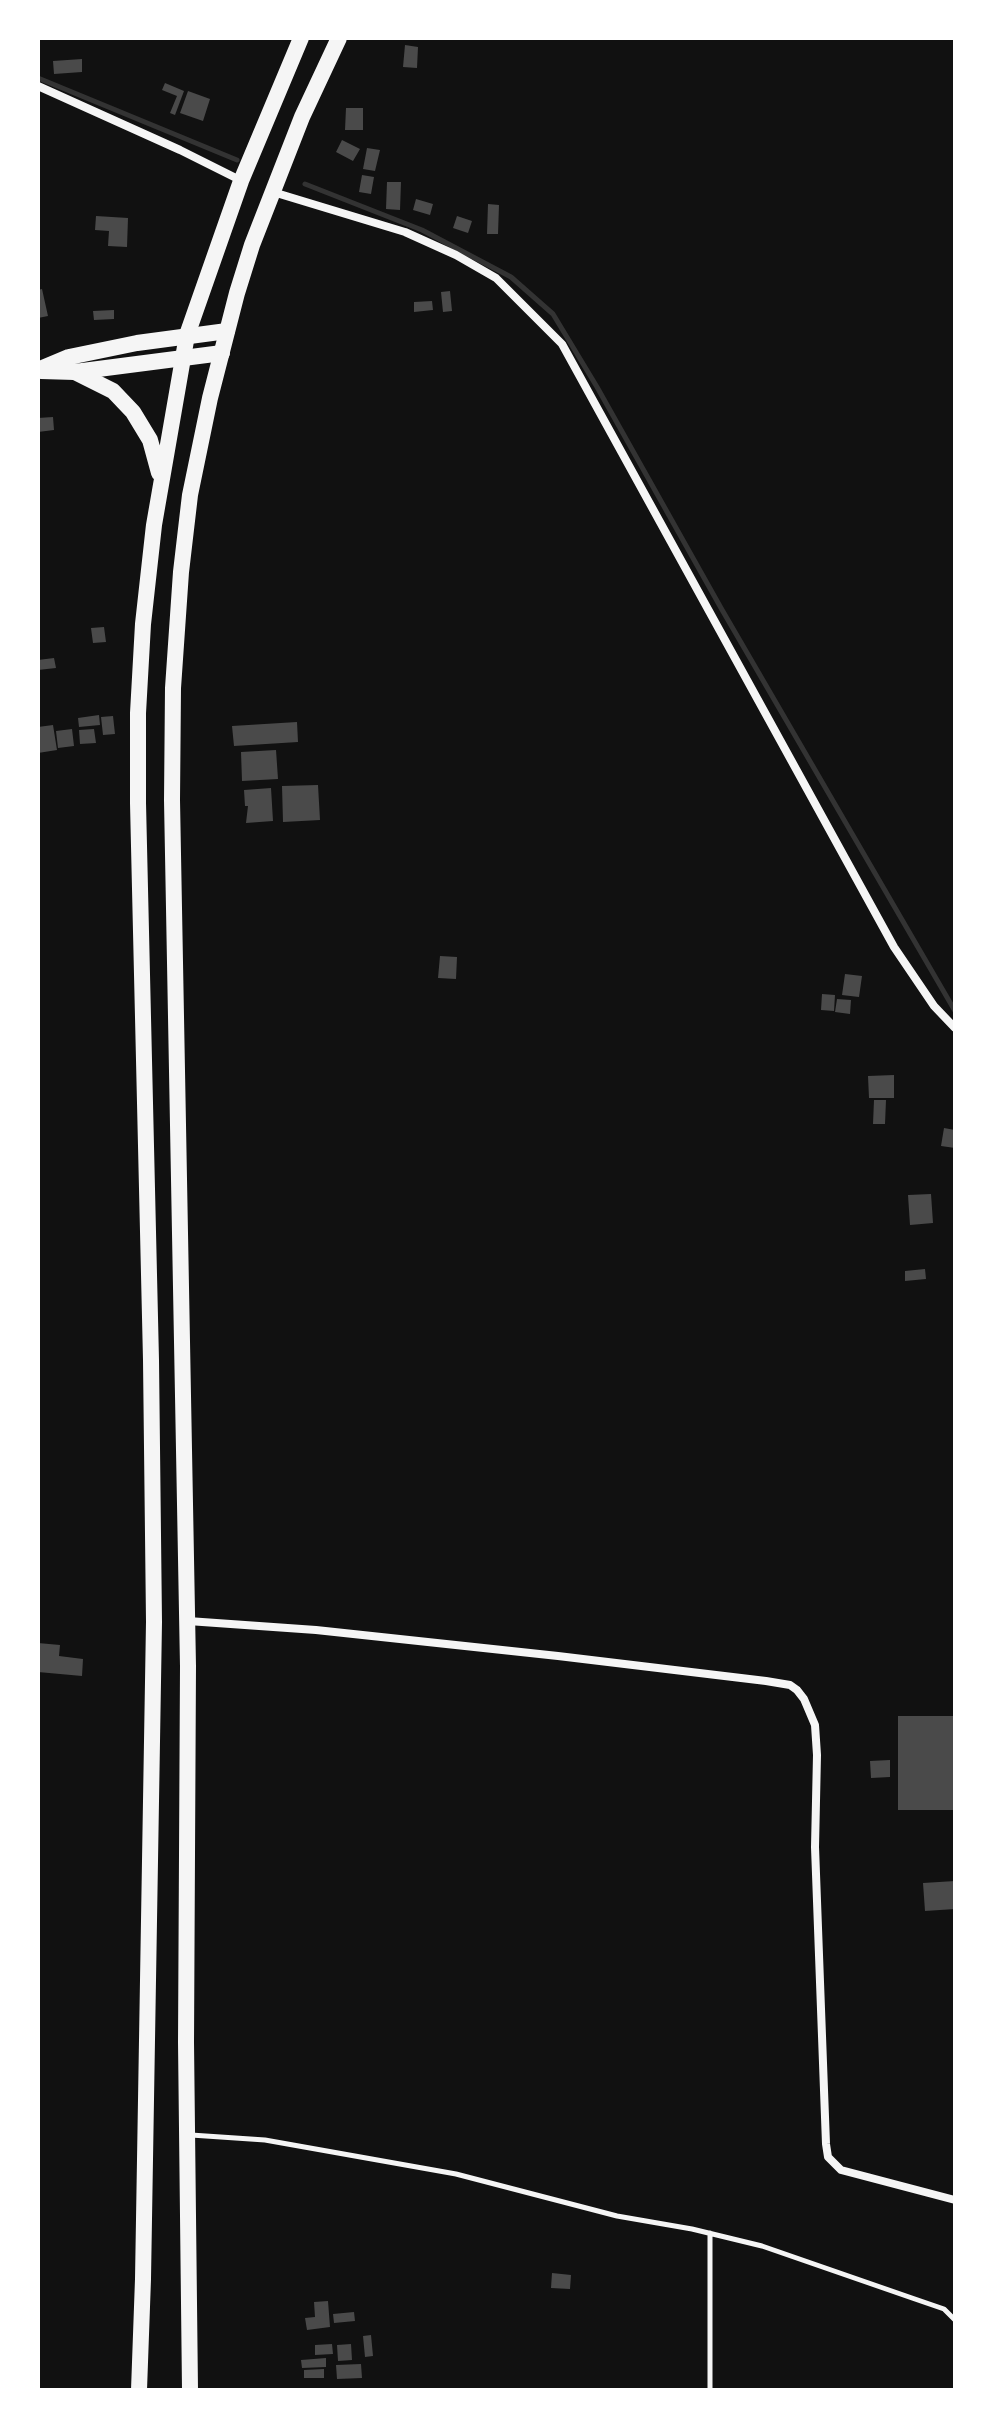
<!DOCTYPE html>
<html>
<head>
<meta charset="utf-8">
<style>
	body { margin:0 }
	#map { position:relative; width:993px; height:2428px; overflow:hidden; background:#111; font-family:"Asap Condensed",sans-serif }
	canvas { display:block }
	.frame { position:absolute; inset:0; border:40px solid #fff; pointer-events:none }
</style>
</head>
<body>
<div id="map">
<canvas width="993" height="2428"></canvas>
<div class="frame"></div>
</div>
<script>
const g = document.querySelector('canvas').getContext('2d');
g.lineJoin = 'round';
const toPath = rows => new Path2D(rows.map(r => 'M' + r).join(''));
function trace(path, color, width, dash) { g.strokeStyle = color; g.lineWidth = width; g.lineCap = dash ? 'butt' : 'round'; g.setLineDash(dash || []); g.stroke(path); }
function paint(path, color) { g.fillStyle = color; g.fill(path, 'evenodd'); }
const stream = toPath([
	[38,78,237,160],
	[305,184,422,230,511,277,553,314,597,387,721,608,955,1011]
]);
const building = toPath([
	[405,45,418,47,417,68,403,67],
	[82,59,82,72,54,74,53,61],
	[165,83,184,91,175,115,170,113,177,96,162,90],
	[188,91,210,99,203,121,180,113],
	[346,108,363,108,363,130,345,130],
	[342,140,360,149,353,161,336,152],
	[367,148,380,150,375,171,363,169],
	[362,175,374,177,371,194,359,192],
	[387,182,401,182,400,210,386,209],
	[416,199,433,204,430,215,413,210],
	[488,204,499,205,498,234,487,234],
	[96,216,128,218,127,247,108,246,109,231,95,230],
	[457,216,472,221,468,233,453,228],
	[42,289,48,316,38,318,38,290],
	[450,291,452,311,443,312,441,292],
	[432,301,433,310,414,312,414,302],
	[114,310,114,319,94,320,93,311],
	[53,417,54,430,38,432,38,418],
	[104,627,106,642,93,643,91,628],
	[54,658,56,668,38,670,38,660],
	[99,715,100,725,79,727,78,718],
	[113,716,115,734,103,735,101,717],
	[297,722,298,742,234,746,232,726],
	[53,725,57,750,38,753,38,727],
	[72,729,74,746,58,748,56,731],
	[94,729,96,743,80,744,79,730],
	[276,750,278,779,242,781,241,752],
	[318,785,320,820,283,822,282,786],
	[271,788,273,821,246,823,248,806,245,806,244,790],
	[440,956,457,957,456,979,438,978],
	[845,974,862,976,859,997,842,995],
	[822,994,835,995,834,1011,821,1010],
	[837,999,851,1000,850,1014,835,1012],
	[894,1075,894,1098,869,1098,868,1076],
	[874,1100,886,1100,885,1124,873,1124],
	[944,1128,955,1130,955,1148,941,1146],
	[931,1194,933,1223,910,1225,908,1195],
	[925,1269,926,1279,905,1281,905,1271],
	[38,1643,60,1645,59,1656,83,1659,82,1676,38,1672],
	[898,1716,955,1716,955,1810,898,1810],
	[890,1760,890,1777,871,1778,870,1761],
	[955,1881,955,1909,925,1911,923,1883],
	[552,2273,571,2275,570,2289,551,2288],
	[328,2301,330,2327,307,2330,305,2318,315,2317,314,2302],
	[354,2312,355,2321,334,2323,333,2314],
	[371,2335,373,2356,365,2357,363,2336],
	[332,2344,333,2354,315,2355,315,2345],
	[351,2344,352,2360,338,2361,337,2345],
	[326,2358,326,2367,302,2368,301,2360],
	[361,2364,362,2378,337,2379,336,2365],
	[324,2369,324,2378,304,2378,304,2370]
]);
const service = toPath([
	[191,2135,265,2140,456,2174,617,2216,692,2229,762,2246,912,2298,944,2309,955,2320],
	[710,2390,710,2233]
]);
const minor = toPath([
	[38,86,180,150,240,180],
	[273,192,405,232,456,255,496,278,562,344,894,947,934,1006,955,1028],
	[188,1621,316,1630,558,1656,766,1681,790,1685,797,1690,804,1699,815,1725,817,1755,815,1847,826,2144,828,2157,841,2170,955,2200]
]);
const primary = toPath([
	[38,370,69,357,137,343,227,331],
	[41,371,75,372,222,353]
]);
const trunk = toPath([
	[75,372,113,391,133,412,150,440,159,473],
	[139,2390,143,2279,154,1622,151,1360,138,803,138,713,143,624,154,525,187,335,241,181,301,38],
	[190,2390,186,2042,188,1666,172,800,173,688,181,572,190,495,210,398,237,293,252,245,302,117,339,38]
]);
trace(stream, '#333', 5);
paint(building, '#4a4a4a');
trace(service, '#f5f5f5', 5);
trace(minor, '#f5f5f5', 8);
trace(primary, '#f5f5f5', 16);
trace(trunk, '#f5f5f5', 16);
</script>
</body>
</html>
